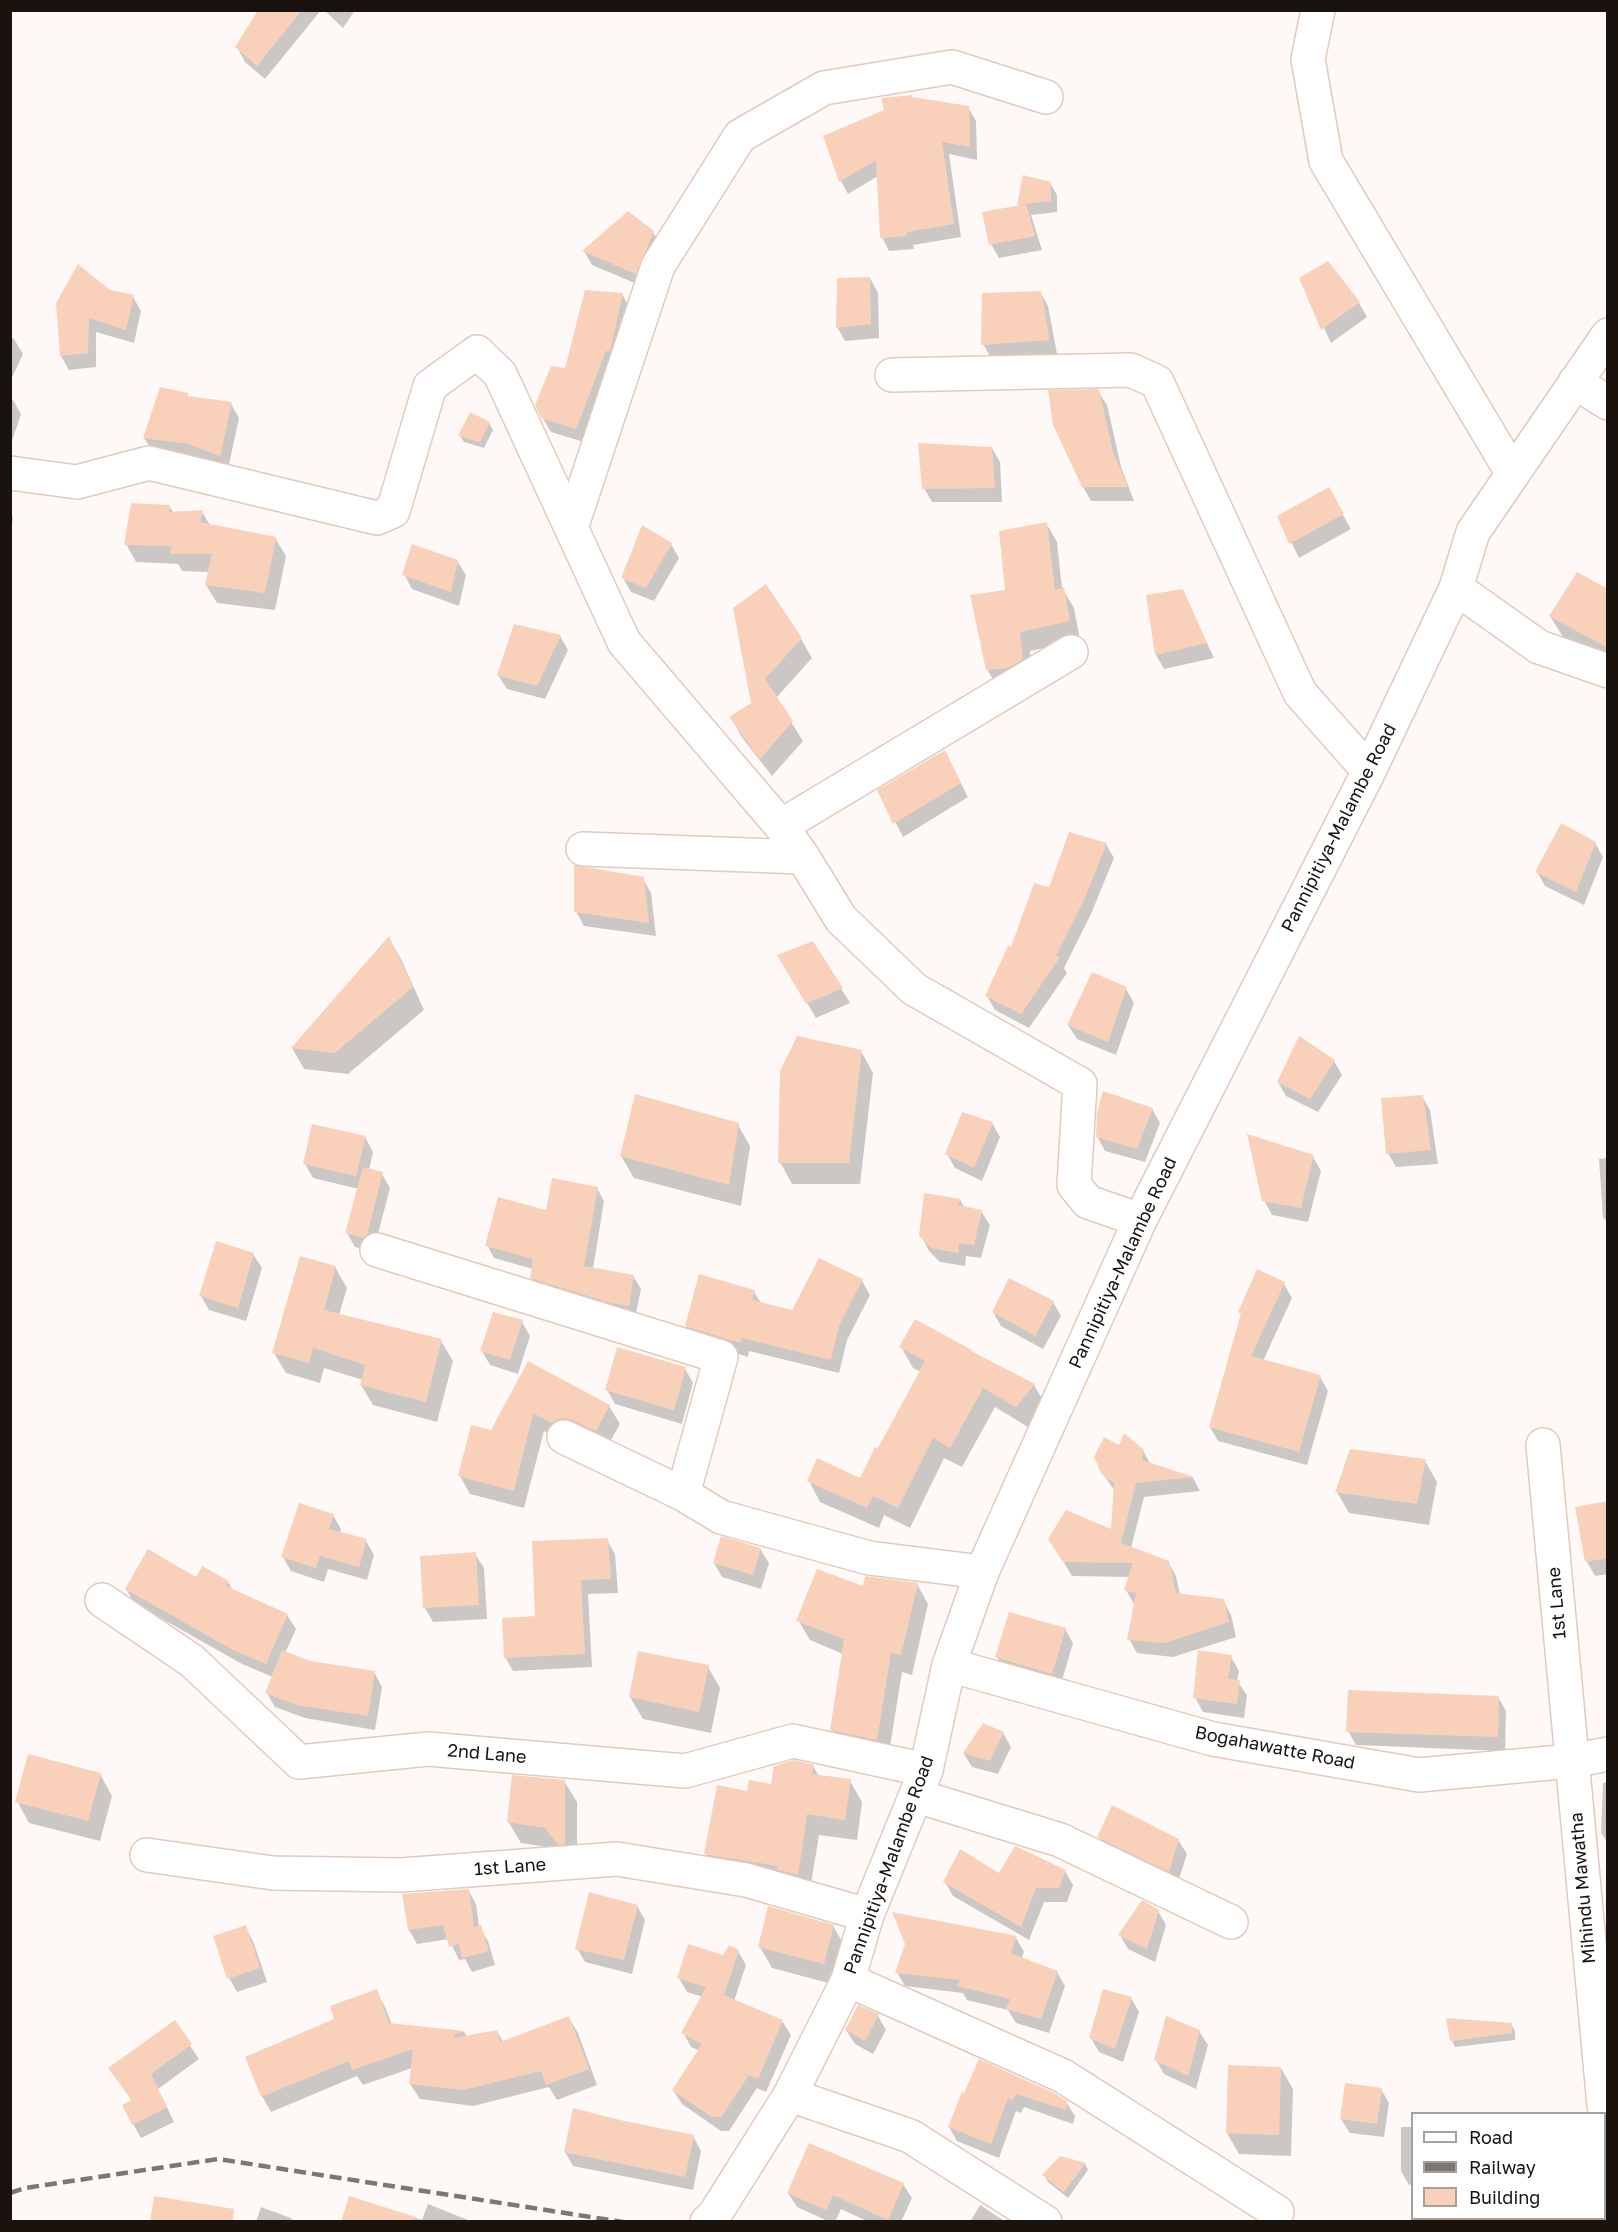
<!DOCTYPE html>
<html>
<head>
<meta charset="utf-8">
<style>
	body { margin:0 }
	#map { position:relative; width:1618px; height:2232px; overflow:hidden; background:#fef9f6; font-family:"Golos Text",sans-serif }
	canvas { display:block }
	.frame { position:absolute; inset:0; border:12px solid #1a120d; pointer-events:none }
	.legend { position:absolute; left:1411px; top:2112px; width:195px; height:108px; box-sizing:border-box; background:#fff; border:2px solid #a3a09e; margin:0; padding:8px 10px; list-style:none; font-size:18px; color:#1a120d }
	.legend li { display:flex; align-items:center; gap:12px; height:30px }
	.legend b { width:30px; border:2px solid #a3a09e }
</style>
</head>
<body>
<div id="map">
<canvas width="1618" height="2232"></canvas>
<div class="frame"></div>
<ul class="legend">
<li><b style="height:8px;background:#fff"></b>Road</li>
<li><b style="height:8px;background:#7d7672"></b>Railway</li>
<li><b style="height:16px;background:#f9d1bb"></b>Building</li>
</ul>
</div>
<script>
const g = document.querySelector('canvas').getContext('2d');
g.lineJoin = 'round';
function paint(path, color) { g.fillStyle = color; g.fill(path, 'evenodd'); }
const toPath = rows => new Path2D(rows.map(r => 'M' + r).join(''));
function trace(path, color, width, dash) { g.strokeStyle = color; g.lineWidth = width; g.lineCap = dash ? 'butt' : 'round'; g.setLineDash(dash || []); g.stroke(path); }
function label(font, color, halo, rows, align = 'center') {
  g.font = font + ' "Golos Text",sans-serif'; g.lineWidth = 6; g.setLineDash([]); g.textBaseline = 'middle'; g.strokeStyle = halo; g.fillStyle = color; for (const [text, x, y, turn = 0] of rows) {
    g.save(); g.translate(x, y); g.rotate((+turn || 0) * Math.PI / 180); g.textAlign = isNaN(turn) ? turn : align; if (halo) g.strokeText(text, 0, 0); g.fillText(text, 0, 0); g.restore();
  }
}
const shadow = toPath([
	[260,10,321,10,265,79,245,62,237,47],
	[324,10,355,10,343,28],
	[912,99,968,107,976,121,977,160,949,154,961,237,913,245,914,249,889,251,882,237,878,176,848,194,841,181,825,137],
	[1050,183,1057,195,1057,212,1031,215,1042,250,999,258,991,244,1020,206,1019,204],
	[653,232,661,246,644,287,592,265,584,251],
	[1327,263,1359,303,1367,317,1331,343,1301,279],
	[870,278,878,293,879,338,845,341,837,327],
	[110,291,133,297,141,311,134,343,96,332,96,367,69,370,61,356,58,303],
	[1040,292,1048,306,1057,354,991,358,983,344],
	[622,294,630,308,584,442,551,432,542,417,566,370],
	[10,337,14,339,23,354,10,382],
	[1098,391,1107,405,1121,467,1134,501,1091,501,1083,487],
	[187,394,189,397,231,404,239,418,228,469,198,457,153,452,144,438],
	[10,400,13,400,21,414,10,447],
	[489,423,493,430,484,448,464,442,460,436],
	[992,448,1000,462,1002,502,932,502,924,488],
	[1328,489,1351,529,1299,558,1279,517],
	[170,507,174,514,202,512,210,525,275,538,286,556,275,610,217,603,206,585,209,572,182,571,178,564,136,562,126,544],
	[10,513,13,517,10,545],
	[1046,523,1057,542,1062,588,1074,608,1080,640,1030,651,1033,678,998,688,987,669,1006,591],
	[671,544,679,558,654,601,631,592,623,578],
	[457,561,466,575,459,606,412,589,404,574],
	[1182,590,1214,658,1164,669,1156,655,1148,596],
	[1608,591,1608,661,1563,637,1550,616],
	[735,609,801,639,812,658,776,698,803,741,772,776,741,736,731,717,753,703],
	[515,625,560,636,568,650,545,699,507,689,498,675],
	[952,766,968,797,903,837,879,791],
	[1595,843,1603,857,1584,905,1545,886,1537,872],
	[1106,844,1114,858,1091,914,1064,968,1067,973,1029,1028,995,1010,987,996,1012,949,1050,889],
	[643,879,651,893,656,936,584,926,576,911],
	[389,938,401,959,424,1010,348,1074,304,1069,292,1048],
	[813,943,850,1003,816,1018,779,956],
	[1126,989,1134,1003,1116,1055,1077,1039,1068,1025],
	[1300,1038,1334,1061,1342,1075,1318,1112,1286,1096,1278,1082],
	[861,1051,873,1073,860,1184,792,1184,780,1162],
	[1422,1096,1430,1110,1438,1164,1396,1167,1388,1153],
	[1152,1109,1160,1123,1145,1162,1105,1151,1097,1136],
	[992,1123,1000,1137,982,1181,955,1168,947,1154],
	[738,1125,750,1146,741,1206,634,1178,621,1156],
	[365,1137,373,1152,369,1170,382,1174,390,1188,374,1249,371,1251,355,1247,347,1233,359,1189,313,1178,305,1164],
	[1313,1157,1321,1171,1308,1222,1272,1215,1264,1200],
	[1608,1158,1608,1224,1603,1217,1599,1159],
	[597,1188,604,1201,593,1269,633,1276,641,1289,635,1318,539,1290,531,1278,533,1269,494,1258,487,1245,547,1212],
	[960,1200,965,1208,981,1211,990,1225,981,1258,966,1256,965,1266,940,1262,929,1251,921,1236],
	[253,1254,262,1268,246,1321,209,1310,201,1296],
	[335,1267,347,1288,339,1315,441,1341,453,1361,437,1422,373,1405,361,1385,363,1380,324,1368,320,1383,286,1373,274,1353],
	[862,1281,870,1295,847,1340,839,1373,749,1351,748,1357,694,1340,686,1326,754,1292,761,1303,793,1311],
	[1284,1284,1292,1298,1263,1361,1320,1377,1328,1391,1307,1465,1218,1441,1210,1427,1242,1315,1240,1312],
	[1053,1302,1061,1316,1043,1349,1001,1326,993,1312],
	[522,1322,530,1336,518,1374,490,1365,482,1351],
	[901,1347,971,1351,973,1354,1034,1385,1046,1405,1028,1427,995,1407,962,1467,944,1458,910,1528,884,1515,879,1528,820,1502,809,1481,860,1480,921,1372,913,1368],
	[528,1363,609,1406,620,1424,606,1449,563,1441,544,1431,524,1508,470,1494,460,1476,492,1432],
	[685,1369,693,1383,682,1424,615,1404,607,1390],
	[1120,1447,1143,1451,1151,1465,1193,1478,1200,1491,1144,1497,1131,1548,1168,1562,1176,1576,1180,1595,1223,1600,1231,1615,1236,1637,1173,1657,1137,1653,1129,1639,1134,1604,1126,1590,1130,1577,1072,1576,1059,1554,1113,1532,1115,1491,1103,1474],
	[1425,1461,1437,1482,1429,1525,1349,1513,1337,1492],
	[1608,1503,1608,1574,1595,1576,1587,1562,1577,1508],
	[333,1515,341,1529,340,1533,366,1541,374,1555,367,1580,328,1569,324,1582,291,1571,283,1557],
	[607,1540,615,1554,618,1593,588,1594,592,1667,513,1671,505,1657,537,1618],
	[760,1549,769,1563,761,1589,722,1577,714,1563],
	[475,1554,484,1568,487,1619,433,1622,425,1608],
	[197,1579,228,1582,233,1591,287,1615,296,1629,285,1653,310,1662,374,1672,382,1687,375,1730,305,1718,275,1707,267,1693,273,1677,242,1664,134,1603,126,1589],
	[917,1584,928,1604,912,1675,902,1672,888,1759,843,1750,832,1730,843,1654,810,1640,798,1620,864,1588],
	[1065,1629,1073,1643,1060,1687,1005,1671,997,1657],
	[1231,1657,1239,1671,1237,1681,1247,1695,1244,1718,1203,1712,1195,1697],
	[708,1667,720,1688,711,1733,643,1719,630,1697],
	[1498,1697,1506,1711,1505,1751,1356,1745,1348,1731],
	[983,1725,1003,1733,1011,1747,998,1774,972,1767,964,1754],
	[813,1766,819,1776,850,1781,862,1802,857,1840,819,1835,809,1896,718,1875,706,1854,749,1792,772,1785],
	[100,1774,112,1796,100,1841,29,1823,17,1801],
	[564,1781,577,1802,577,1865,559,1849,521,1843,508,1821],
	[1608,1782,1608,1843,1601,1833,1603,1783],
	[1099,1837,1178,1840,1187,1854,1177,1885,1107,1851],
	[1065,1871,1073,1885,1067,1902,1044,1902,1029,1940,953,1896,945,1882,999,1875],
	[468,1890,476,1904,479,1927,488,1941,495,1965,472,1972,465,1959,459,1960,449,1939,417,1944,409,1930,404,1895],
	[637,1906,645,1920,632,1974,585,1962,577,1948],
	[1157,1909,1166,1925,1155,1962,1128,1949,1120,1935],
	[833,1926,846,1948,836,1985,772,1968,760,1947],
	[245,1927,253,1941,267,1982,237,1992,229,1978],
	[1016,1938,1024,1952,1021,1959,1057,1972,1065,1986,1049,2033,1016,2023,1008,2010,967,2000,963,1993,905,1986,897,1972],
	[738,1951,746,1965,734,2001,782,2021,791,2035,766,2092,757,2088,729,2131,721,2131,682,2104,673,2090,700,2051,691,2047,683,2032,703,1997,687,1992,679,1978],
	[376,1991,385,2007,392,2025,464,2032,467,2037,497,2031,503,2042,569,2018,578,2033,597,2085,557,2100,549,2087,473,2106,420,2099,410,2084,412,2068,363,2085,357,2076,271,2112,262,2096,336,2020],
	[1131,1998,1139,2012,1123,2062,1099,2052,1091,2038],
	[878,2016,886,2030,873,2054,855,2044,846,2030],
	[174,2022,199,2059,158,2089,174,2122,141,2138,133,2124,132,2101,110,2069],
	[1511,2024,1515,2031,1515,2040,1455,2047,1452,2041],
	[1199,2031,1208,2045,1196,2089,1164,2074,1156,2060],
	[980,2061,1066,2102,1075,2116,1073,2124,1024,2107,1021,2113,1016,2111,999,2158,957,2141,949,2127],
	[1281,2068,1293,2089,1291,2156,1239,2154,1227,2133],
	[1381,2089,1389,2103,1384,2137,1350,2133,1341,2119],
	[1401,2127,1412,2127,1412,2184,1409,2185,1401,2171],
	[693,2136,701,2151,693,2190,573,2166,565,2152],
	[1085,2164,1088,2170,1068,2198,1048,2182,1044,2175],
	[903,2184,912,2198,901,2222,869,2222,841,2209,835,2222,830,2222,797,2207,788,2193],
	[350,2197,422,2220,428,2204,473,2222,342,2222],
	[980,2205,1006,2222,970,2222],
	[261,2207,291,2218,293,2222,256,2222],
	[1567,2218,1586,2218,1588,2222,1546,2222]
]);
const building = toPath([
	[258,10,302,10,257,66,235,47],
	[912,95,912,97,969,106,970,147,942,142,954,224,907,232,907,236,880,238,876,160,839,182,823,136,884,110,881,98],
	[1023,175,1051,182,1051,201,1017,205],
	[1026,204,1035,236,989,245,982,212],
	[628,211,654,231,636,274,582,251],
	[1328,261,1360,302,1321,330,1299,278],
	[78,264,110,290,134,295,126,330,89,318,88,353,60,356,56,303],
	[870,277,871,324,836,328,837,278],
	[585,290,623,293,610,351,606,351,576,429,541,418,535,405,551,366,565,368],
	[1041,291,1050,340,981,345,982,293],
	[160,387,188,393,188,396,232,402,220,456,188,444,143,438],
	[1099,389,1113,452,1128,487,1082,487,1053,425,1048,390],
	[470,412,490,422,480,442,458,436],
	[918,443,992,447,995,488,922,489],
	[1329,487,1344,514,1289,544,1277,516],
	[131,503,170,505,169,512,203,510,200,522,276,537,265,593,205,585,212,554,170,554,172,546,124,545],
	[1047,522,1055,590,1064,587,1070,621,1020,632,1023,659,1008,668,986,670,970,595,1005,590,999,531],
	[642,525,672,543,646,588,621,578],
	[412,544,458,560,451,592,402,575],
	[1577,572,1608,589,1608,648,1549,616],
	[766,584,802,638,765,679,793,721,760,759,729,717,751,703,733,608],
	[1183,589,1207,643,1155,655,1146,595],
	[514,624,561,635,537,686,497,675],
	[945,750,961,783,893,824,877,790],
	[1561,823,1596,842,1576,892,1535,872],
	[1069,832,1107,843,1084,900,1056,956,1060,957,1021,1014,985,996,1008,946,1011,947,1034,883,1049,887],
	[574,865,644,877,649,923,574,912],
	[389,936,413,987,335,1053,291,1048],
	[813,941,843,988,806,1004,777,955],
	[1092,972,1127,987,1108,1042,1067,1025],
	[797,1036,862,1050,849,1163,778,1163,780,1071],
	[1299,1036,1335,1060,1310,1099,1277,1082],
	[1103,1091,1153,1108,1137,1149,1096,1137,1097,1113],
	[635,1094,739,1123,729,1185,620,1156],
	[1423,1095,1431,1150,1386,1154,1381,1098],
	[962,1112,993,1122,974,1168,945,1154],
	[312,1124,366,1136,356,1176,303,1164],
	[1247,1134,1314,1155,1301,1208,1262,1201],
	[363,1167,383,1172,367,1235,363,1238,345,1233],
	[552,1178,598,1187,584,1266,634,1275,629,1306,611,1303,530,1278,533,1259,485,1246,498,1197,546,1210],
	[924,1193,961,1199,958,1205,982,1210,974,1245,959,1243,958,1253,931,1248,919,1236],
	[216,1241,254,1253,238,1308,199,1296],
	[300,1256,336,1266,324,1310,442,1339,426,1402,360,1385,365,1365,313,1348,309,1363,272,1353],
	[819,1258,863,1279,839,1326,831,1360,742,1338,740,1343,685,1326,699,1274,755,1290,752,1300,792,1310],
	[1257,1269,1285,1282,1251,1356,1321,1375,1299,1452,1209,1427,1241,1313,1238,1312],
	[1009,1278,1054,1301,1035,1336,992,1312],
	[493,1312,523,1320,510,1360,480,1351],
	[915,1319,972,1350,971,1351,1035,1384,1016,1407,983,1388,950,1448,933,1438,898,1508,873,1496,867,1508,807,1481,817,1458,860,1478,875,1447,878,1448,925,1361,899,1347],
	[617,1347,686,1367,674,1410,605,1390],
	[528,1361,610,1405,596,1431,572,1420,562,1418,552,1423,533,1413,514,1491,458,1476,471,1425,491,1430],
	[1124,1433,1144,1450,1142,1460,1194,1477,1136,1483,1121,1543,1169,1561,1176,1593,1224,1599,1229,1622,1164,1643,1127,1640,1136,1593,1124,1590,1133,1563,1063,1562,1048,1539,1066,1510,1111,1529,1114,1483,1102,1475,1094,1457,1104,1437,1119,1445],
	[1350,1449,1426,1459,1417,1504,1335,1492],
	[1608,1501,1608,1558,1585,1562,1575,1507],
	[299,1503,334,1514,329,1529,367,1539,359,1567,320,1556,316,1568,281,1557],
	[721,1536,761,1548,753,1575,713,1563],
	[608,1538,611,1579,581,1580,585,1654,504,1658,502,1618,535,1616,532,1541],
	[148,1549,196,1577,202,1566,229,1581,226,1586,288,1614,266,1664,233,1650,125,1589],
	[476,1552,479,1605,423,1608,420,1556],
	[817,1569,863,1586,865,1576,918,1583,901,1655,891,1653,877,1740,830,1730,844,1639,796,1621],
	[1009,1612,1066,1628,1052,1674,995,1657],
	[282,1650,310,1661,375,1671,368,1716,296,1705,265,1693],
	[1198,1650,1232,1655,1228,1679,1240,1680,1237,1704,1193,1698],
	[638,1651,709,1665,699,1712,629,1697],
	[1348,1690,1499,1696,1498,1737,1346,1732],
	[983,1723,1004,1732,990,1761,963,1753],
	[28,1754,101,1773,88,1821,15,1802],
	[794,1760,814,1765,812,1774,851,1779,845,1820,807,1814,798,1875,777,1869,778,1866,704,1854,717,1785,747,1791,749,1780,771,1784,774,1766],
	[512,1775,565,1780,565,1844,558,1845,545,1828,507,1822],
	[1112,1805,1179,1839,1169,1872,1097,1837],
	[1015,1846,1066,1870,1059,1888,1036,1888,1021,1927,943,1882,960,1849,999,1873],
	[469,1889,474,1927,481,1925,489,1951,462,1958,459,1944,449,1947,443,1925,408,1930,402,1894],
	[589,1892,638,1905,624,1960,575,1949],
	[1142,1900,1159,1910,1147,1949,1118,1935],
	[768,1906,834,1925,824,1964,758,1947],
	[892,1912,1017,1936,1011,1952,1013,1954,1058,1971,1041,2019,1006,2009,1010,1999,957,1986,960,1980,895,1973,905,1944],
	[246,1925,260,1968,227,1979,213,1936],
	[688,1944,723,1955,729,1945,739,1950,724,1995,783,2020,758,2079,749,2075,721,2117,712,2117,672,2090,702,2044,681,2033,706,1987,677,1978],
	[377,1989,389,2023,465,2031,455,2034,454,2038,497,2030,500,2042,569,2016,589,2069,546,2085,541,2071,463,2090,409,2084,413,2049,352,2070,349,2061,261,2097,245,2057,334,2019,330,2006],
	[1103,1989,1132,1997,1115,2049,1089,2038],
	[858,2005,879,2014,865,2041,845,2030],
	[1166,2016,1200,2030,1188,2076,1154,2060],
	[1446,2018,1512,2023,1512,2033,1450,2041],
	[175,2020,192,2044,151,2074,167,2107,132,2125,122,2105,132,2100,108,2068],
	[979,2059,1054,2093,1067,2101,1066,2110,1016,2094,1013,2100,1008,2098,991,2144,948,2127,962,2092,964,2093],
	[1228,2065,1281,2067,1279,2135,1226,2133],
	[1345,2083,1382,2088,1377,2124,1340,2119],
	[573,2108,620,2120,694,2135,685,2177,564,2152],
	[809,2143,904,2183,888,2220,833,2195,826,2210,787,2193],
	[1060,2156,1086,2163,1064,2192,1042,2175],
	[154,2196,234,2209,233,2222,150,2222],
	[349,2196,416,2217,415,2222,341,2222]
]);
const minor = toPath([
	[1318,10,1308,59,1326,161,1513,474],
	[892,375,1131,370,1157,382,1300,693,1369,771],
	[1575,382,1608,403],
	[10,473,77,482,149,463,377,518,393,511,430,386,477,352,500,374,624,642,781,826,803,857,841,919,914,989,1080,1084,1074,1185,1088,1202,1140,1220],
	[572,525,658,266,740,136,824,88,952,67,1046,97],
	[1456,588,1539,647,1608,671],
	[781,826,1071,652],
	[583,849,803,857],
	[377,1250,721,1357,683,1494],
	[564,1437,683,1494,721,1517,869,1558,982,1572],
	[1543,1445,1604,2105,1608,2122],
	[102,1600,192,1661,299,1762,428,1749,685,1771,793,1741,926,1770],
	[949,1665,1213,1739,1419,1775,1571,1761,1608,1754],
	[917,1796,1060,1840,1231,1922],
	[147,1855,273,1873,401,1875,617,1859,746,1880,867,1915],
	[848,1980,1063,2076,1277,2212],
	[790,2095,910,2136,1045,2222],
	[707,2222,715,2214,790,2095,848,1980,867,1915,926,1770,949,1665,982,1572,1140,1220,1369,771,1456,588,1473,532,1608,335]
]);
const rail = toPath([
	[10,2193,25,2188,218,2159,623,2222]
]);
const streetNames = [
	["Pannipitiya-Malambe Road",1339,828,-63],
	["Pannipitiya-Malambe Road",1123,1263,-65],
	["1st Lane",1557,1603,-95],
	["Bogahawatte Road",1275,1748,11],
	["2nd Lane",487,1754,5],
	["Pannipitiya-Malambe Road",889,1865,-70],
	["1st Lane",510,1867,-4],
	["Mihindu Mawatha",1583,1888,-95]
];
paint(shadow, '#0003');
paint(building, '#f9d1bb');
trace(minor, '#e2cabd', 36);
trace(minor, '#fff', 33);
trace(rail, '#7d7672', 4.5, [12, 6]);
label('18px', '#1a120d', '#fff', streetNames);
</script>
</body>
</html>
